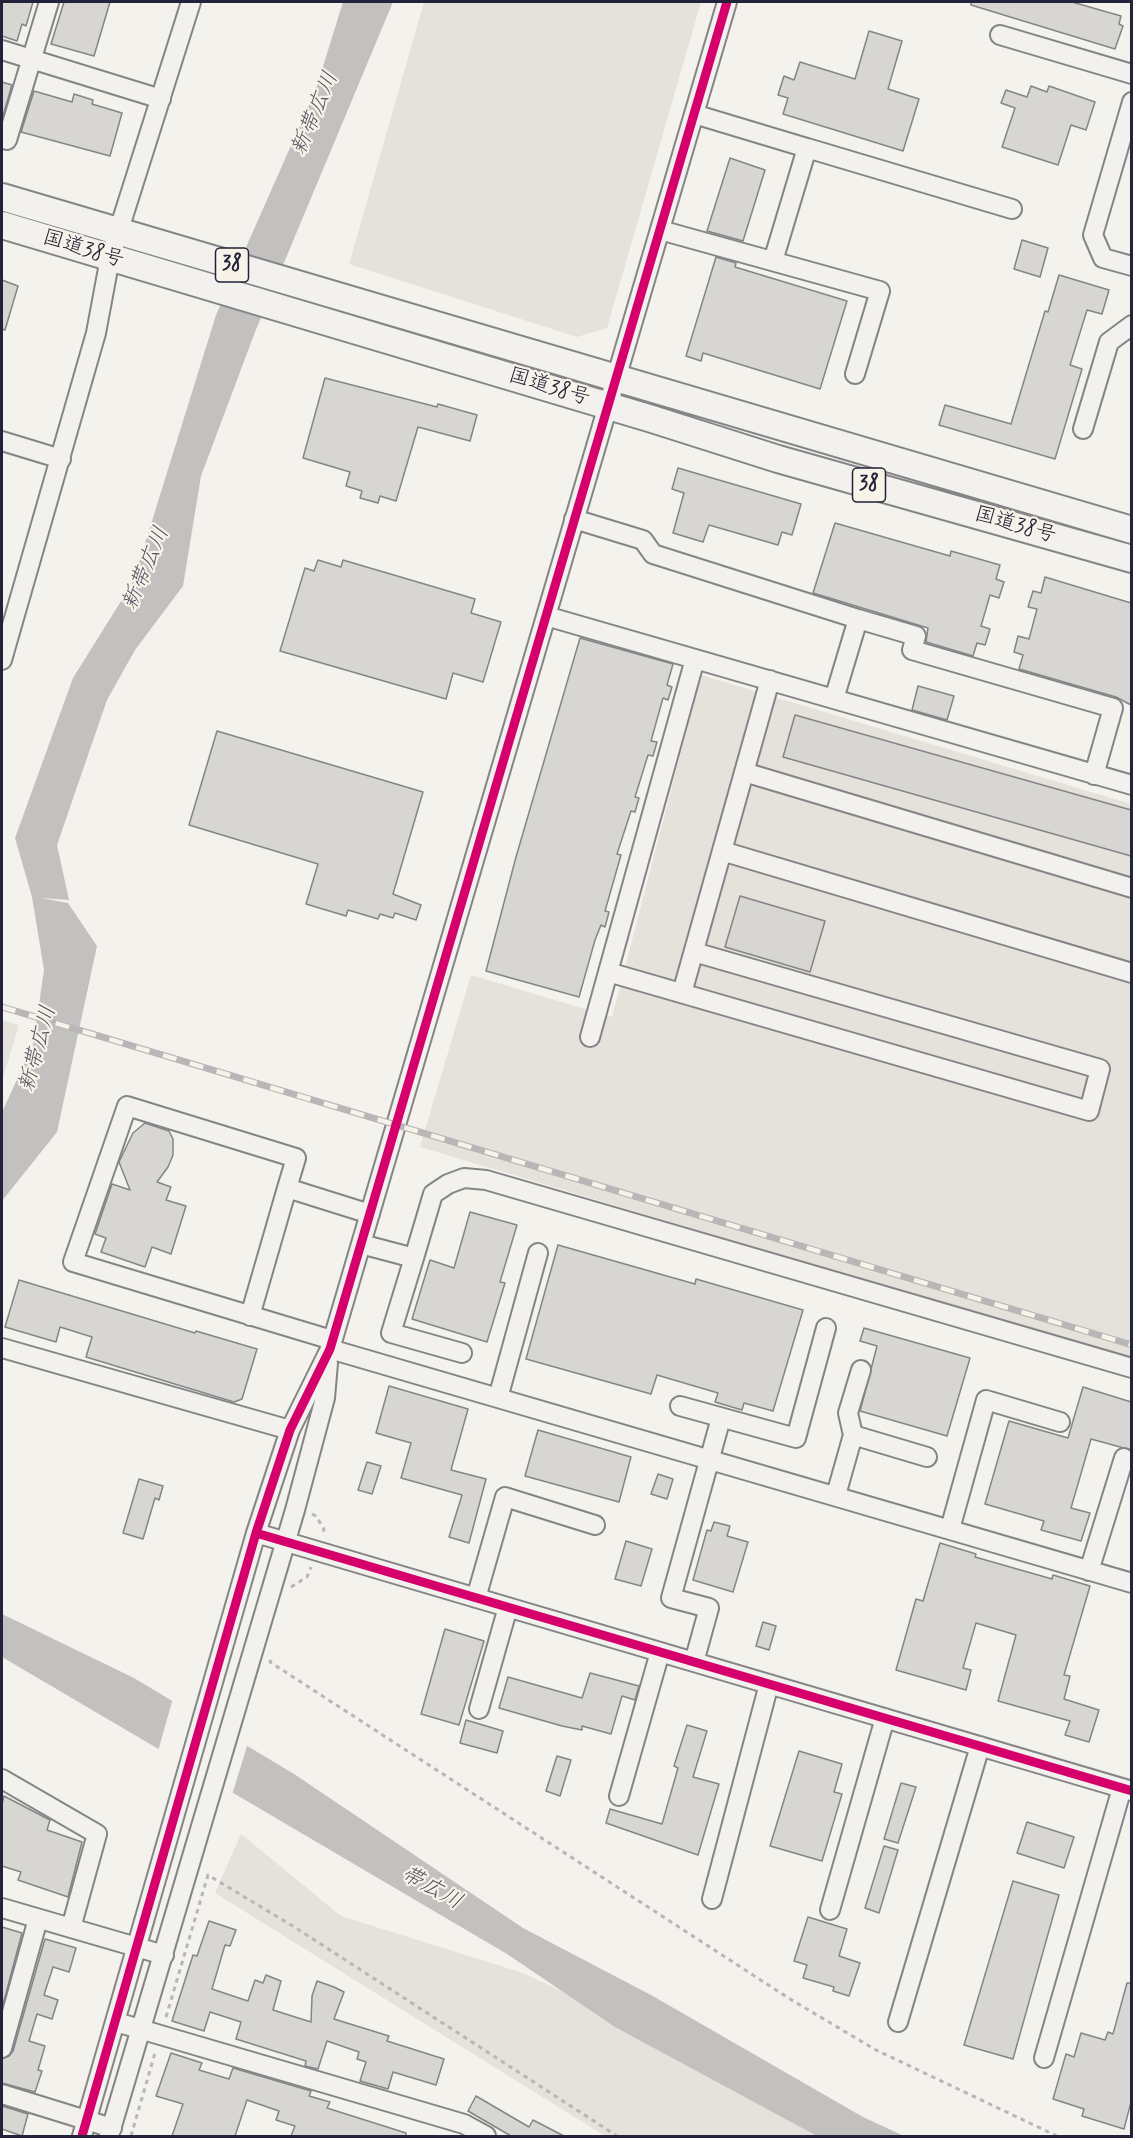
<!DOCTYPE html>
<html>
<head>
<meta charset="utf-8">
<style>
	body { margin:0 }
	#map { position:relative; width:1133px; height:2138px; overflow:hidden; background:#f4f2ec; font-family:Mynerve,sans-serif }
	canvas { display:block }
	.frame { position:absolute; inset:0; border:3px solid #22223b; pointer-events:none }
</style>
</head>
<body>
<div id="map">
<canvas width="1133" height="2138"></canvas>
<div class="frame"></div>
</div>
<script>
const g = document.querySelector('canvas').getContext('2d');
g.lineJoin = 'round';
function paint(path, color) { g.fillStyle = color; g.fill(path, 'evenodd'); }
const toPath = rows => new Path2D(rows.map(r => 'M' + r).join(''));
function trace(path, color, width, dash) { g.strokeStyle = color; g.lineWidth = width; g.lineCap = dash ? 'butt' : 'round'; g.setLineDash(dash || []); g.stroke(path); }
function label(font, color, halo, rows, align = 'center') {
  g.font = font + ' Mynerve,"Klee One",sans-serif'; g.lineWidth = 4.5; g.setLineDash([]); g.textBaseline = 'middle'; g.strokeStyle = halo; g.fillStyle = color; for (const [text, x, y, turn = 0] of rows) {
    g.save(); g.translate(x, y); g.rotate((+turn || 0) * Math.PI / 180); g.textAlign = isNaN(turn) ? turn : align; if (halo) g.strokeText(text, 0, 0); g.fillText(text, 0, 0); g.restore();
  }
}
const built = toPath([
	[424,2,701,2,607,328,577,337,349,264],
	[701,675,1131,804,1131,1360,420,1147,471,975,612,1017],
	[2,1020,19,1025,2,1081],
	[241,1834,341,1916,520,1972,625,2020,836,2136,605,2136,215,1893]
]);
const water = toPath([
	[343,2,393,2,255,332,201,476,183,586,135,650,107,700,57,845,69,900,41,898,68,903,97,946,57,1132,2,1201,2,1112,33,1045,44,970,32,897,15,838,73,678,133,582,216,315,316,89],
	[2,1614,134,1678,294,1774,523,1928,651,1995,863,2117,904,2136,817,2136,615,2027,507,1954,2,1657]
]);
const pier = toPath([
	[173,1698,248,1743,232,1795,158,1751]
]);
const building = toPath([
	[2,2,33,2,26,26,22,24,17,41,2,36,2,2],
	[64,2,110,2,94,56,51,44,64,2],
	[971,2,1072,2,1121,16,1119,24,1123,26,1115,49,971,5,971,2],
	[869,31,902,41,888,89,919,99,903,151,783,114,788,98,778,95,784,76,794,80,800,62,855,79,869,31],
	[2,82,12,85,2,119,2,82],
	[1031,86,1047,92,1049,86,1095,102,1086,130,1071,125,1058,165,1002,147,1015,108,1001,103,1006,90,1027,97,1031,86],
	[34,91,72,102,74,94,93,100,92,104,122,113,110,156,21,132,34,91],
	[730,158,765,170,743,241,707,231,730,158],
	[1022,240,1048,248,1040,277,1014,269,1022,240],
	[716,257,736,263,735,267,847,301,820,389,703,353,701,361,686,356,716,257],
	[1059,275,1109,290,1102,314,1087,310,1070,365,1082,369,1055,459,939,425,945,405,1011,424,1045,311,1048,312,1059,275],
	[2,280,18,286,5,330,2,329,2,280],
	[325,378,437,407,438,404,477,415,470,441,418,427,396,501,380,496,378,503,360,498,362,491,346,486,350,472,303,458,325,378],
	[678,468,801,504,792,535,782,532,778,545,709,525,703,542,673,533,684,493,672,489,678,468],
	[835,523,950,556,951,551,1000,565,996,579,1004,582,999,598,990,595,981,626,990,629,985,645,977,643,973,656,926,642,928,628,813,593,835,523],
	[318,560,341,567,343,560,475,599,471,613,501,622,483,682,453,673,446,699,280,651,305,568,314,571,318,560],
	[1045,577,1131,603,1131,705,1116,697,1019,669,1023,655,1014,652,1018,636,1029,639,1037,609,1028,607,1033,591,1041,593,1045,577],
	[580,638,673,664,667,685,672,687,668,700,663,698,651,741,657,742,653,756,648,755,635,797,639,798,635,812,631,811,617,854,621,855,605,911,609,912,605,927,601,925,595,940,579,997,486,971,516,857,580,638],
	[918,686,954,696,947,720,912,710,918,686],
	[795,715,1131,810,1131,856,783,757,795,715],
	[217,731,423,792,393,894,421,905,416,920,395,913,393,918,380,914,378,919,348,910,346,916,306,904,318,864,189,825,217,731],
	[740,896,825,921,810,972,725,947,740,896],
	[145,1123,169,1131,173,1139,173,1155,168,1167,157,1182,171,1187,166,1200,186,1206,171,1254,152,1247,145,1267,101,1252,106,1238,95,1234,112,1184,130,1190,119,1162,133,1133,145,1123],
	[470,1212,517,1225,500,1282,505,1283,487,1342,412,1319,430,1260,454,1268,470,1212],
	[558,1245,695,1284,696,1279,803,1310,773,1411,744,1403,742,1410,715,1402,718,1393,657,1375,651,1394,526,1359,558,1245],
	[19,1280,195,1333,196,1331,257,1349,242,1399,234,1402,86,1357,92,1337,60,1327,56,1342,5,1327,19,1280],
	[864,1328,970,1358,947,1436,860,1411,877,1346,860,1341,864,1328],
	[389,1386,468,1409,451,1470,486,1479,469,1543,449,1537,462,1495,401,1478,411,1443,376,1433,389,1386],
	[1083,1387,1131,1402,1131,1450,1091,1439,1071,1508,1090,1513,1081,1541,1041,1530,1044,1521,985,1504,1009,1421,1068,1438,1083,1387],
	[538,1430,631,1457,619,1502,525,1476,538,1430],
	[367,1462,381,1466,372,1494,358,1490,367,1462],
	[658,1474,673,1479,667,1499,651,1494,658,1474],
	[139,1479,163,1486,159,1500,155,1498,143,1539,123,1533,139,1479],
	[714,1522,730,1526,727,1536,748,1542,733,1592,693,1580,707,1530,711,1531,714,1522],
	[626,1541,652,1549,641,1586,615,1579,626,1541],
	[940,1543,976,1554,975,1557,1052,1579,1053,1575,1090,1586,1064,1675,1070,1676,1064,1699,1099,1710,1089,1742,1065,1735,1070,1721,998,1701,1016,1635,976,1623,963,1668,971,1670,966,1690,896,1670,916,1599,923,1601,940,1543],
	[763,1622,776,1626,769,1650,756,1646,763,1622],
	[445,1629,484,1641,459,1725,421,1714,445,1629],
	[590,1673,639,1686,635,1700,622,1696,611,1734,582,1726,582,1730,562,1726,499,1708,508,1677,582,1698,590,1673],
	[466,1720,503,1731,497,1753,460,1743,466,1720],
	[687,1725,707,1731,693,1777,719,1784,698,1855,606,1823,610,1809,662,1824,678,1768,674,1766,687,1725],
	[799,1751,842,1764,834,1792,842,1794,822,1861,770,1846,799,1751],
	[557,1756,571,1760,560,1796,546,1791,557,1756],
	[901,1783,916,1787,898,1843,884,1839,901,1783],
	[4,1796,50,1820,47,1830,82,1842,68,1897,18,1880,21,1872,2,1866,2,1804,4,1796],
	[1027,1822,1074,1837,1064,1868,1017,1853,1027,1822],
	[884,1846,898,1850,879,1913,865,1908,884,1846],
	[1013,1881,1059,1895,1013,2059,964,2045,1013,1881],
	[808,1917,847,1929,839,1956,860,1963,849,1996,833,1991,834,1987,803,1978,807,1965,794,1961,808,1917],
	[209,1921,236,1930,230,1946,225,1945,212,1989,248,2001,255,1980,263,1983,266,1975,281,1981,273,2010,311,2022,312,1996,317,1981,334,1987,344,1992,334,2019,389,2036,387,2041,444,2059,436,2085,393,2072,388,2089,360,2081,366,2062,357,2059,359,2052,327,2041,318,2069,305,2066,306,2061,236,2039,241,2022,210,2012,204,2031,172,2021,193,1955,197,1956,209,1921],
	[2,1927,22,1933,2,2008,2,1927],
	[45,1939,76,1948,69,1972,53,1967,44,1995,58,2000,52,2019,37,2014,29,2041,45,2046,38,2070,42,2071,35,2092,2,2083,2,2059,9,2056,13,2051,45,1939],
	[1127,1983,1131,1983,1131,2102,1124,2129,1082,2116,1084,2109,1053,2099,1066,2054,1074,2057,1081,2033,1105,2040,1108,2032,1113,2034,1127,1983],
	[171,2053,202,2063,199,2070,229,2079,233,2068,311,2091,309,2096,330,2102,327,2108,406,2133,406,2136,291,2136,295,2126,276,2120,279,2111,247,2100,235,2136,172,2136,183,2104,156,2096,171,2053],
	[476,2096,529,2127,533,2120,564,2136,511,2136,468,2111,476,2096],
	[2,2106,28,2114,22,2136,2,2129,2,2106]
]);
const path = toPath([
	[312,1514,316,1516,324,1529,322,1535],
	[291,1587,307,1577,311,1567],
	[271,1660,270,1662,790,1999,876,2050,1057,2136],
	[166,2017,208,1875,296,1928,617,2136],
	[131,2136,155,2053]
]);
const minor = toPath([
	[1000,35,1132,74],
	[2,50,161,99],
	[1132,102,1093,235,1103,258,1132,266],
	[694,114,807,148,773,261],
	[2,138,7,140,49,2],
	[807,148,1012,209],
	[660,230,880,291,855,374],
	[1083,429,1109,342,1132,325],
	[2,441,61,459],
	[574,519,643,540,653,554,858,619,834,699],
	[546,616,1132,785],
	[858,619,916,636,912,650,1113,708,1094,775],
	[2,660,96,333,110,258,191,2],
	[744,772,1132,888],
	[722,851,1132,973],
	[608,972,1089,1111,1100,1069,694,952],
	[682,993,770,680],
	[590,1037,695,659],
	[287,1188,296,1158,127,1106,73,1262,332,1340],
	[361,1244,414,1258,433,1194,448,1184,464,1178,486,1180,1132,1368],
	[414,1258,391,1333,462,1353],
	[250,1316,287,1188,370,1214],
	[2,1348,290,1430],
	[330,1349,1132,1583],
	[498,1398,538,1253],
	[680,1406,796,1438,826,1328],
	[853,1435,848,1413,861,1370],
	[836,1495,853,1435,927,1457],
	[950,1529,986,1400,1060,1422],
	[256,1533,1132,1791],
	[1089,1571,1124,1458],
	[476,1598,505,1497,595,1525],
	[694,1662,709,1608,671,1598,721,1418],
	[479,1709,508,1607],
	[2,1779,97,1834,71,1928],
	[619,1796,660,1652],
	[712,1899,769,1684],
	[2,1908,164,1955],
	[830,1910,885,1718],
	[116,2022,464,2124,486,2136],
	[898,2022,980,1746],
	[2,2048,38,1919],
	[1044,2058,1122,1788],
	[2,2094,112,2128],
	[82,2136,256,1533,290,1430,330,1349,727,2],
	[109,2136,295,1510,325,1398,328,1363]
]);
const highway = toPath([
	[2,197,1132,530],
	[2,225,652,419,778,459,1132,559]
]);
const rail = toPath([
	[2,1007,1132,1345]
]);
const cycleway = toPath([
	[256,1533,1132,1791],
	[82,2136,256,1533,290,1430,330,1349,727,2]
]);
const shields = [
	[232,265,33],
	[869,485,33]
];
const shieldNames = [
	["38",232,265],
	["38",869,485]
];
const streetNames = [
	["国道38号",83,250,17],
	["国道38号",549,388,17],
	["国道38号",1015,526,16]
];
const waterNames = [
	["新帯広川",316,114,-67],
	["新帯広川",147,569,-67],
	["新帯広川",39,1049,-75],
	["帯広川",431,1889,29]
];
paint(built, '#e5e2dc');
paint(water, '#c3c0c0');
paint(pier, '#f4f2ec');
paint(building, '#d7d6d3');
trace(building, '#858486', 1.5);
trace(minor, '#858486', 22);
trace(highway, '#858486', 30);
trace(path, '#b8b6b6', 3, [4.5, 4.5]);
trace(minor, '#f2f1ed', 18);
trace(highway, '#f2f1ed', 26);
trace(rail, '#b8b6b6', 7);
trace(rail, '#f7f3e8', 4.5, [14]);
trace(cycleway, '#d6006c', 9);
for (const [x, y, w] of shields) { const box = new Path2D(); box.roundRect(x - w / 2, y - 17, w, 34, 4.5); g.fillStyle = '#f7f3e8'; g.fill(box); trace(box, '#22223b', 1.5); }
label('bold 20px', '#22223b', null, shieldNames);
label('21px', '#22223b', '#f7f3e8', streetNames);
label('italic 22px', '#535263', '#f7f3e8', waterNames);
</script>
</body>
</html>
